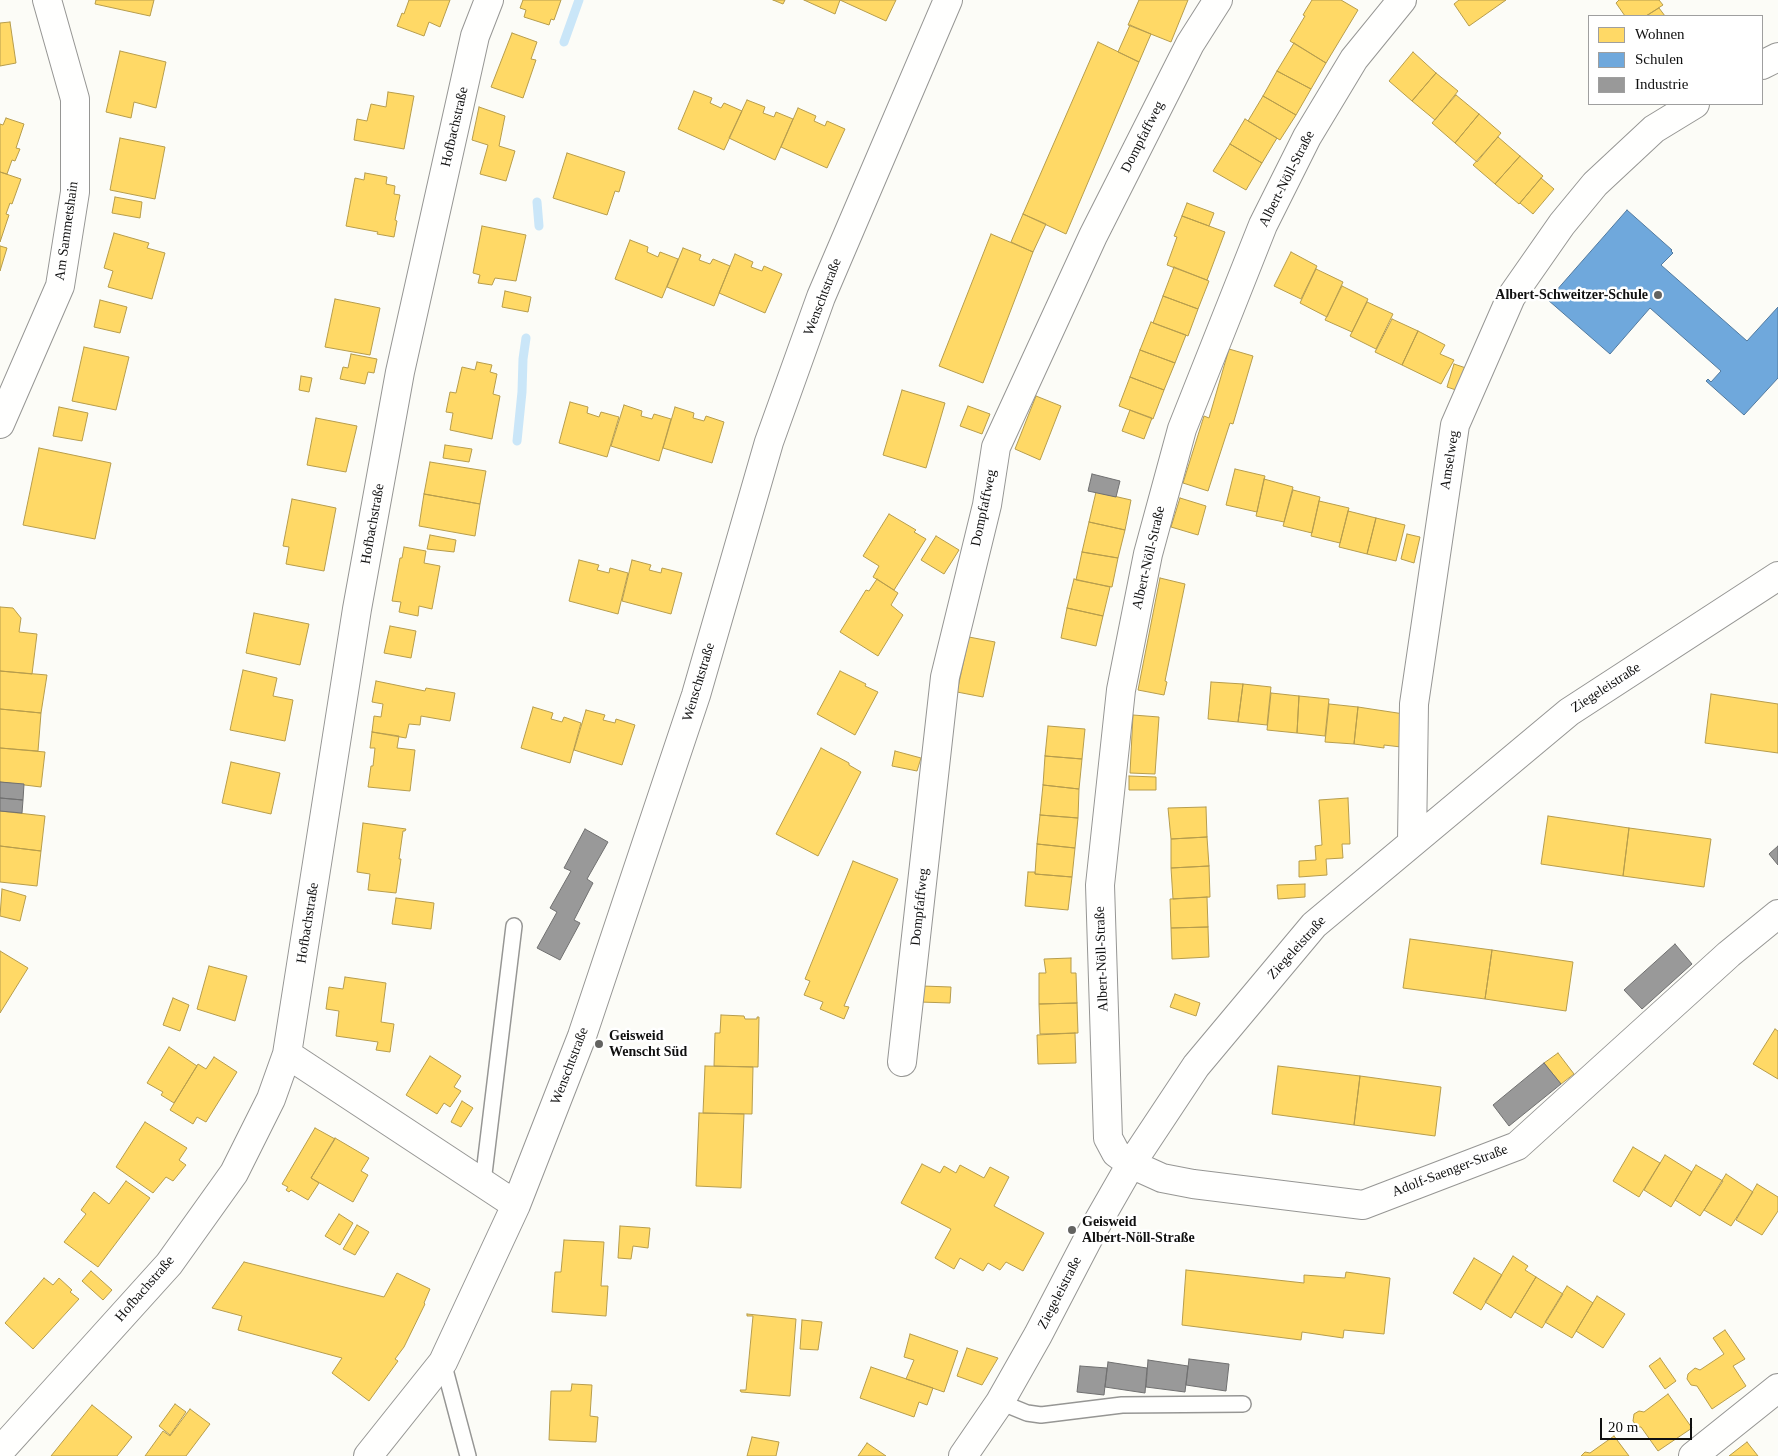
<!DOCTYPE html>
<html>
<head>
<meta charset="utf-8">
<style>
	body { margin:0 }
	#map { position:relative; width:1778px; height:1456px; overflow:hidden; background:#fcfcf7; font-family:Georgia,serif }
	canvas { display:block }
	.legend { position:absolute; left:1588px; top:15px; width:175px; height:90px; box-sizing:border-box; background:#fff; border:1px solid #9f9f9f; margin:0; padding:6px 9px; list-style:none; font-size:15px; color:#101010 }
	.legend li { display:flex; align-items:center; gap:10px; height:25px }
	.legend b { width:25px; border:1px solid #9f9f9f }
	.scale { position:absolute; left:1600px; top:1418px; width:92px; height:22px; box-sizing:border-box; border:2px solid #101010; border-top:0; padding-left:6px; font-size:15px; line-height:18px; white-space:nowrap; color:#101010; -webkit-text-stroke:4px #fff; paint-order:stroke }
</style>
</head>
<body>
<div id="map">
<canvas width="1778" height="1456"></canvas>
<ul class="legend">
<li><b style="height:14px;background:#ffd966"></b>Wohnen</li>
<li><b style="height:14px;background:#6fa8dc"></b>Schulen</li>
<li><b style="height:14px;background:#999"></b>Industrie</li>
</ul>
<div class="scale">20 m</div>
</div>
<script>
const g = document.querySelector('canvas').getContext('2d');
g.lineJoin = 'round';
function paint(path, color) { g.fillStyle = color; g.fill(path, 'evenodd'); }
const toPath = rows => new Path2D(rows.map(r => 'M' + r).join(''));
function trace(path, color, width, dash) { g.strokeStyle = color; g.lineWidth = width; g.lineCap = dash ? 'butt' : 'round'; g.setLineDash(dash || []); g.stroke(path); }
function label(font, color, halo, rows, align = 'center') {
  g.font = font + ' Georgia,serif'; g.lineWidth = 5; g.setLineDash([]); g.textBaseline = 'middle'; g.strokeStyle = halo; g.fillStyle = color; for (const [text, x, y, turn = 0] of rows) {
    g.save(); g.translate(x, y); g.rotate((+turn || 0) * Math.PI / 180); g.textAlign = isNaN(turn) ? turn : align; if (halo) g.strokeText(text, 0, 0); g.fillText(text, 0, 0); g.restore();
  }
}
const homes = toPath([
	[96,0,154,0,150,16,95,4,96,0],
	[409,0,450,0,440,27,429,22,424,36,397,26,402,13,404,14,409,0],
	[523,0,561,0,554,20,551,19,549,25,524,17,526,10,520,8,523,0],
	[773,0,785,0,783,4,773,0],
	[804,0,840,0,835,14,804,0],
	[840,0,896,0,886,21,840,0],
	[1139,0,1188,0,1171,42,1128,25,1139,0],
	[1312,0,1341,0,1358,10,1326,63,1290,41,1305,16,1303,15,1312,0],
	[1459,0,1506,0,1469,26,1454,4,1459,0],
	[1619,0,1659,0,1663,5,1646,16,1625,16,1616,3,1619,0],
	[1659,8,1665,16,1646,16,1659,8],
	[10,22,16,63,0,66,0,23,10,22],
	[1130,25,1151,34,1139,62,1118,52,1130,25],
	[512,33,537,42,531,59,536,60,523,98,491,87,512,33],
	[1098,42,1139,62,1066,234,1023,214,1098,42],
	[1294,43,1326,63,1311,89,1277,71,1294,43],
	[120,51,166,62,156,108,134,102,131,118,106,112,120,51],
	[1413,52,1436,73,1412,101,1389,81,1413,52],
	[1277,71,1311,89,1296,115,1263,96,1277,71],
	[1436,73,1458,91,1435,120,1412,101,1436,73],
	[694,91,712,98,710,103,721,108,724,103,742,111,724,150,678,129,694,91],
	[388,92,414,96,404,149,354,140,357,119,367,121,371,104,386,107,388,92],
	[1456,95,1479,114,1455,143,1432,123,1456,95],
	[1263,96,1296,115,1280,140,1248,121,1263,96],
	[747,100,765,107,763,113,774,117,776,112,793,119,775,160,729,138,747,100],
	[479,107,505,116,499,146,515,151,506,181,480,174,488,145,472,140,479,107],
	[798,108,816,116,814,121,825,126,827,121,845,129,827,168,781,147,798,108],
	[1479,114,1501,133,1477,162,1455,143,1479,114],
	[6,118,24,124,16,148,20,149,15,161,12,160,7,174,0,172,0,124,3,125,6,118],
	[1245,119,1277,138,1262,163,1230,144,1245,119],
	[1498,137,1520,156,1495,184,1473,165,1498,137],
	[120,138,165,147,155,199,110,190,120,138],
	[1230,144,1262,163,1246,190,1213,171,1230,144],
	[567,153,625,172,619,192,615,191,607,215,553,198,567,153],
	[1520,156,1543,176,1519,204,1495,184,1520,156],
	[0,172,21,179,12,204,10,203,6,214,9,215,0,242,0,172],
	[365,173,387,177,386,184,395,186,394,194,400,195,395,220,397,221,394,237,377,234,378,232,346,226,355,178,364,180,365,173],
	[1541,178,1554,189,1533,214,1520,203,1541,178],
	[115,197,142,202,140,218,112,213,115,197],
	[1187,203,1214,213,1209,226,1182,216,1187,203],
	[1023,214,1046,224,1033,252,1011,242,1023,214],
	[1182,216,1225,232,1207,280,1167,265,1177,237,1174,236,1182,216],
	[482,226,526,235,516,281,495,278,492,285,478,283,480,275,473,273,482,226],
	[114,233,149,243,147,248,165,253,152,299,108,287,113,271,104,268,114,233],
	[991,234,1033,252,983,383,939,366,991,234],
	[630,240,648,247,647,252,658,257,660,252,678,259,662,298,615,279,630,240],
	[0,246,7,248,0,271,0,246],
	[683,248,701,255,699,260,710,264,713,259,730,266,714,306,667,287,683,248],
	[1291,252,1317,266,1301,299,1274,286,1291,252],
	[735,254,753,262,751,267,762,271,764,266,782,274,765,313,719,293,735,254],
	[1174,267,1209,281,1198,309,1163,296,1174,267],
	[1316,269,1343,282,1327,317,1300,303,1316,269],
	[1342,286,1368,299,1352,332,1325,320,1342,286],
	[505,291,531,297,528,312,502,307,505,291],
	[1163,296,1198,309,1188,336,1153,323,1163,296],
	[335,299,380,308,370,355,325,347,335,299],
	[100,300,127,307,120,333,94,327,100,300],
	[1367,302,1393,314,1376,349,1350,336,1367,302],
	[1392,319,1418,331,1402,365,1375,352,1392,319],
	[1151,322,1186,335,1175,363,1140,350,1151,322],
	[1418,331,1445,345,1440,354,1454,360,1441,384,1402,365,1418,331],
	[84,347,129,357,116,410,72,401,84,347],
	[1229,349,1253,356,1233,424,1230,423,1208,491,1183,483,1204,416,1209,418,1229,349],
	[1140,350,1175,363,1164,390,1130,377,1140,350],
	[351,354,377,359,374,373,368,372,365,384,340,379,343,367,348,368,351,354],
	[477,362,492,365,490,372,497,374,493,394,500,396,492,439,450,430,453,413,446,412,450,392,456,393,462,367,475,370,477,362],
	[1454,364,1466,368,1459,391,1447,387,1454,364],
	[301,376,312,378,309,392,299,390,301,376],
	[1130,377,1164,390,1153,419,1119,406,1130,377],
	[902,390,945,403,926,468,883,455,902,390],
	[1036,396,1061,406,1040,460,1015,449,1036,396],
	[570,402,588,407,587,413,599,417,601,412,619,417,607,457,559,443,570,402],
	[624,405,642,411,641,416,652,419,654,414,671,419,659,461,611,446,624,405],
	[968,406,990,414,982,434,960,426,968,406],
	[59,407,88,413,82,441,53,436,59,407],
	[675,407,694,413,693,418,704,421,706,416,724,422,712,463,663,448,675,407],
	[1130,410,1152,418,1144,439,1122,431,1130,410],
	[316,418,357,426,346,472,307,465,316,418],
	[445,445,472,449,469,462,443,458,445,445],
	[39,448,111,463,95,539,23,525,39,448],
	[430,462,486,471,480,504,424,494,430,462],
	[1235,469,1265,476,1257,512,1226,505,1235,469],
	[1264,479,1293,487,1284,522,1256,516,1264,479],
	[1293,490,1320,497,1312,533,1283,526,1293,490],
	[1096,492,1131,500,1125,530,1089,522,1096,492],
	[424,494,480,504,475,536,419,526,424,494],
	[1180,498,1206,506,1198,535,1171,527,1180,498],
	[292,499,336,508,324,571,286,564,289,547,283,546,292,499],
	[1319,501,1349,508,1340,543,1311,536,1319,501],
	[1348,511,1376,518,1367,554,1339,547,1348,511],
	[889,514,916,530,914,532,926,539,894,590,873,577,879,566,863,556,889,514],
	[1376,518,1405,525,1396,561,1367,554,1376,518],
	[1089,522,1125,530,1118,558,1082,552,1089,522],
	[1407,534,1420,537,1414,563,1401,559,1407,534],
	[430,535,456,540,454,552,427,549,430,535],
	[936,536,959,550,944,574,921,560,936,536],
	[404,547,426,551,424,563,440,566,432,609,419,606,418,616,399,612,401,602,392,601,400,558,402,558,404,547],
	[1082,552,1118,558,1112,587,1076,580,1082,552],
	[579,560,599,565,597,570,609,573,610,568,628,573,618,614,569,601,579,560],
	[632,560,651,565,649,570,661,573,662,568,682,573,671,614,622,601,632,560],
	[1160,578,1185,584,1165,681,1167,682,1164,695,1138,690,1160,578],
	[877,579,898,593,891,605,903,615,878,656,840,632,866,590,869,591,877,579],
	[1074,579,1110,587,1103,616,1067,608,1074,579],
	[0,607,13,608,21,618,19,632,37,634,32,674,0,671,0,607],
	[1067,608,1103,616,1096,646,1061,638,1067,608],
	[254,613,309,624,300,665,246,653,254,613],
	[390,626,416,631,411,658,384,653,390,626],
	[969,637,995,642,983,697,957,692,969,637],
	[243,670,277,678,273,696,293,700,285,741,230,730,243,670],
	[0,671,47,675,41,713,0,709,0,671],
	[840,671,866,684,865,686,878,692,855,735,817,714,840,671],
	[376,681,425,691,426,688,455,693,450,721,421,716,420,725,409,724,406,738,372,732,374,716,381,717,383,704,372,702,376,681],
	[1211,682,1243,684,1238,722,1208,719,1211,682],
	[1243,684,1271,687,1267,725,1238,722,1243,684],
	[1271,693,1299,696,1297,733,1267,730,1271,693],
	[1711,694,1778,704,1778,753,1705,743,1711,694],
	[1299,696,1329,699,1325,736,1297,733,1299,696],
	[1329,704,1358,707,1354,744,1325,742,1329,704],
	[533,707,553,713,551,719,562,722,564,717,581,723,570,763,521,748,533,707],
	[1358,707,1404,714,1401,747,1384,745,1384,748,1354,744,1358,707],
	[0,709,41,713,38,751,0,748,0,709],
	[586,710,605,715,603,720,615,723,616,719,635,725,622,765,574,750,586,710],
	[1133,715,1159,717,1155,774,1130,773,1133,715],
	[1048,726,1085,729,1082,759,1045,756,1048,726],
	[372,732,399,736,397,748,415,750,410,791,368,787,371,766,373,766,375,748,370,748,372,732],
	[0,748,45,752,41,787,0,782,0,748],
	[821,748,849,763,849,765,861,772,818,856,776,834,821,748],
	[895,751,921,758,917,771,892,766,895,751],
	[1045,756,1082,759,1079,789,1043,785,1045,756],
	[231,762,280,773,271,814,222,803,231,762],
	[1129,776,1156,777,1156,790,1129,790,1129,776],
	[1043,785,1079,789,1078,818,1040,815,1043,785],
	[1348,798,1350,844,1342,844,1343,858,1326,859,1327,875,1299,877,1299,861,1316,860,1315,846,1322,845,1319,800,1348,798],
	[1206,807,1207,837,1171,839,1168,808,1206,807],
	[0,811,45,816,41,851,0,846,0,811],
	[1040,815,1078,818,1075,848,1037,844,1040,815],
	[1548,816,1629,828,1623,876,1541,864,1548,816],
	[363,823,406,829,405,831,403,831,399,859,401,859,396,893,368,890,370,874,357,872,363,823],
	[1629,828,1711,839,1704,887,1623,876,1629,828],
	[1207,837,1209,866,1171,868,1171,839,1207,837],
	[1037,844,1075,848,1072,877,1035,874,1037,844],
	[0,846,41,851,37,886,0,882,0,846],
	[853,861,898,879,844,1006,849,1007,844,1019,820,1009,823,1002,804,995,810,981,805,979,853,861],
	[1209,866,1210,897,1173,899,1171,868,1209,866],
	[1028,872,1035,872,1035,874,1072,877,1068,910,1025,906,1028,872],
	[1305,884,1305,897,1278,899,1277,885,1305,884],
	[2,889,26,896,20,921,0,916,2,889],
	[1207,897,1208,927,1171,928,1170,899,1207,897],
	[396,898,434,903,431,929,392,924,396,898],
	[1208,927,1209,957,1172,959,1171,928,1208,927],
	[1410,939,1492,950,1485,999,1403,988,1410,939],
	[1492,950,1573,962,1566,1011,1485,999,1492,950],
	[0,951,28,968,0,1013,0,951],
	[1071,958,1071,973,1076,973,1077,1003,1039,1004,1039,973,1046,973,1044,959,1071,958],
	[209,966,247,976,235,1021,197,1009,209,966],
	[345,977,386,983,381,1022,394,1024,390,1052,376,1050,378,1042,336,1036,339,1011,326,1009,329,987,343,989,345,977],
	[922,986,951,987,950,1003,920,1002,922,986],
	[1175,994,1200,1003,1196,1016,1170,1007,1175,994],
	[173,998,189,1005,180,1031,163,1025,173,998],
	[1077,1003,1078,1033,1040,1034,1039,1004,1077,1003],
	[721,1015,744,1016,745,1019,757,1019,757,1017,759,1017,758,1067,714,1066,715,1033,720,1033,721,1015],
	[1775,1029,1778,1031,1778,1079,1753,1064,1775,1029],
	[1075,1033,1076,1063,1038,1064,1037,1035,1075,1033],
	[169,1047,197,1066,174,1103,161,1095,163,1092,147,1083,169,1047],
	[1558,1053,1574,1074,1561,1084,1544,1063,1558,1053],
	[430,1056,461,1076,454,1087,461,1091,450,1107,444,1103,437,1114,406,1095,430,1056],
	[214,1057,237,1072,206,1122,197,1117,193,1124,170,1110,198,1064,206,1069,214,1057],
	[705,1066,753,1067,752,1114,703,1113,705,1066],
	[1278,1066,1360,1076,1354,1125,1272,1114,1278,1066],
	[1360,1076,1441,1087,1435,1136,1354,1125,1360,1076],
	[462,1101,473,1108,461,1127,451,1122,462,1101],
	[699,1113,744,1114,741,1188,696,1186,699,1113],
	[145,1122,187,1148,179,1160,186,1165,173,1181,166,1177,153,1193,116,1167,145,1122],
	[315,1128,335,1139,311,1178,319,1183,308,1200,291,1190,289,1192,286,1190,288,1187,282,1184,315,1128],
	[335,1138,369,1158,361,1171,368,1175,353,1202,311,1178,335,1138],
	[1633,1147,1660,1163,1639,1197,1613,1181,1633,1147],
	[1665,1155,1692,1172,1671,1207,1644,1190,1665,1155],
	[922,1164,940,1173,944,1166,956,1173,960,1165,984,1178,990,1167,1009,1177,994,1206,1044,1233,1023,1271,1006,1262,1000,1270,988,1263,983,1271,960,1258,954,1269,935,1258,951,1229,901,1203,922,1164],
	[1696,1165,1723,1181,1700,1216,1675,1200,1696,1165],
	[1726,1174,1753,1192,1731,1226,1704,1210,1726,1174],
	[126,1181,150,1198,98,1267,64,1242,86,1214,81,1210,94,1192,109,1204,126,1181],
	[1757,1184,1778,1197,1778,1211,1762,1235,1736,1220,1757,1184],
	[339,1214,353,1223,340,1245,325,1236,339,1214],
	[357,1225,369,1232,355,1255,343,1249,357,1225],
	[620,1226,650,1228,648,1248,633,1246,631,1259,618,1258,620,1226],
	[564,1240,604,1242,601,1286,608,1286,606,1316,552,1312,555,1272,561,1272,564,1240],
	[1513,1256,1528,1266,1525,1270,1536,1277,1511,1318,1485,1302,1513,1256],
	[1474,1258,1502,1275,1481,1310,1453,1293,1474,1258],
	[244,1262,384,1297,397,1273,430,1289,424,1303,425,1304,404,1347,395,1359,398,1361,369,1401,332,1373,342,1358,238,1330,242,1316,212,1308,244,1262],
	[1186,1270,1304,1283,1304,1275,1345,1278,1346,1272,1390,1278,1384,1334,1344,1330,1343,1338,1302,1332,1301,1340,1182,1325,1186,1270],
	[91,1271,112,1290,103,1300,82,1281,91,1271],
	[1536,1277,1563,1294,1542,1328,1515,1312,1536,1277],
	[44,1278,53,1285,59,1278,72,1290,70,1292,79,1299,33,1349,5,1323,44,1278],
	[1567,1286,1593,1303,1572,1338,1545,1322,1567,1286],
	[1597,1296,1625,1314,1603,1348,1576,1331,1597,1296],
	[747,1314,796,1319,790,1396,741,1392,740,1390,746,1390,753,1316,747,1316,747,1314],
	[802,1320,822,1322,818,1350,800,1349,802,1320],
	[1725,1330,1745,1359,1733,1366,1746,1386,1712,1409,1697,1386,1691,1385,1687,1379,1688,1374,1695,1368,1700,1370,1724,1354,1713,1338,1725,1330],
	[910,1334,958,1351,944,1392,906,1379,914,1360,904,1357,910,1334],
	[967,1348,998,1358,982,1385,957,1376,967,1348],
	[1660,1358,1676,1381,1665,1389,1649,1366,1660,1358],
	[871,1367,933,1388,927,1405,919,1402,914,1417,860,1398,871,1367],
	[572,1384,592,1385,590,1416,598,1417,596,1442,549,1440,551,1391,571,1391,572,1384],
	[1668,1394,1692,1428,1658,1451,1641,1427,1637,1427,1633,1421,1634,1414,1639,1411,1644,1412,1668,1394],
	[175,1404,186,1412,170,1435,159,1426,175,1404],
	[92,1405,132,1437,117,1456,51,1456,92,1405],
	[190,1409,210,1424,186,1456,145,1456,163,1431,170,1436,190,1409],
	[1614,1436,1629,1456,1581,1456,1585,1452,1590,1453,1614,1436],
	[752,1437,779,1442,776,1456,747,1456,752,1437],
	[1747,1442,1758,1456,1729,1456,1747,1442],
	[867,1443,886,1456,858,1456,867,1443]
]);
const schools = toPath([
	[1627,210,1672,250,1671,251,1673,253,1661,265,1747,341,1778,307,1778,378,1744,415,1706,381,1708,379,1711,382,1721,371,1650,308,1610,354,1548,300,1627,210]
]);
const industry = toPath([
	[1092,474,1120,481,1116,497,1088,491,1092,474],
	[0,782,24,784,23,800,0,798,0,782],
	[0,798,23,800,22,813,0,811,0,798],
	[585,829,608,842,587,879,593,883,574,920,580,923,560,960,537,948,557,912,550,908,571,871,564,868,585,829],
	[1778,846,1778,865,1769,854,1778,846],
	[1675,944,1692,964,1642,1009,1624,990,1675,944],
	[1544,1063,1561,1084,1509,1126,1493,1105,1544,1063],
	[1189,1359,1229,1364,1226,1391,1186,1385,1189,1359],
	[1148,1360,1188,1366,1185,1392,1146,1387,1148,1360],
	[1108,1362,1147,1368,1145,1393,1105,1387,1108,1362],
	[1080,1366,1107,1368,1104,1395,1077,1392,1080,1366]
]);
const stream = toPath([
	[564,42,579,0],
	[537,202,539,226],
	[517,441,522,392,523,359,526,338]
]);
const lane = toPath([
	[483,1182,514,926],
	[443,1362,468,1456],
	[1000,1402,1027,1413,1041,1415,1122,1405,1243,1404]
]);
const street = toPath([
	[1402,0,1354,59,1307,137,1263,225,1182,429,1148,554,1121,690,1100,885,1108,1138,1116,1153,1131,1164,1162,1178,1193,1184,1363,1205,1517,1146,1729,954,1778,914],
	[1762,65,1778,57],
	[0,424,60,286,75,192,75,99,47,0],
	[1412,841,1414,704,1455,425,1511,297,1562,224,1595,184,1654,129,1695,104],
	[287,1054,516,1205],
	[902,1062,945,677,987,505,996,447,1093,236,1190,44,1218,0],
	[0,1451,169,1264,234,1173,271,1099,287,1054,357,609,400,372,475,36,489,0],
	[368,1456,443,1362,516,1205,582,1036,696,695,769,442,821,297,948,0],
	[963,1456,1000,1402,1038,1335,1088,1239,1131,1164,1196,1066,1314,925,1569,712,1778,576],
	[1693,1456,1778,1388]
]);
const markers = [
	[1658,295,5,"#636361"],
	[599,1044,5,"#636361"],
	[1072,1230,5,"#636361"]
];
const streetNames = [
	["Hofbachstraße",455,127,-77],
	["Dompfaffweg",1143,137,-63],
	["Albert-Nöll-Straße",1287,179,-63],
	["Am Sammetshain",67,231,-82],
	["Wenschtstraße",823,297,-69],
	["Amselweg",1450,460,-81],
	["Dompfaffweg",984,508,-78],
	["Hofbachstraße",373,524,-80],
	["Albert-Nöll-Straße",1149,558,-77],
	["Wenschtstraße",699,682,-73],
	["Ziegeleistraße",1606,688,-33],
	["Dompfaffweg",920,907,-84],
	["Hofbachstraße",308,923,-81],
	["Ziegeleistraße",1297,948,-48],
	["Albert-Nöll-Straße",1102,959,-92],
	["Wenschtstraße",570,1066,-69],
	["Adolf-Saenger-Straße",1450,1171,-21],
	["Hofbachstraße",145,1289,-49],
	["Ziegeleistraße",1060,1293,-63]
];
const poiNames = [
	["Albert-Schweitzer-Schule",1648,295,"right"],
	["Geisweid",609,1036],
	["Wenscht Süd",609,1052],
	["Geisweid",1082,1222],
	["Albert-Nöll-Straße",1082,1238]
];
paint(homes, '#ffd966');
trace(homes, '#b79d4c', 1);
paint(schools, '#6fa8dc');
trace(schools, '#527a9f', 1);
paint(industry, '#999');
trace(industry, '#707070', 1);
trace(stream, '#cae6f8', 9);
trace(lane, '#969694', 18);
trace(street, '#969694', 30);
trace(lane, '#fffffe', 15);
trace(street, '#fffffe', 28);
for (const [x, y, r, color] of markers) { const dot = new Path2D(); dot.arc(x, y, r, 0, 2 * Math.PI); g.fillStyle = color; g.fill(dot); trace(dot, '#fff', 2); }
label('14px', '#101010', '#fff', streetNames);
label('bold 14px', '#101010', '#fff', poiNames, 'left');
</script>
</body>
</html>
